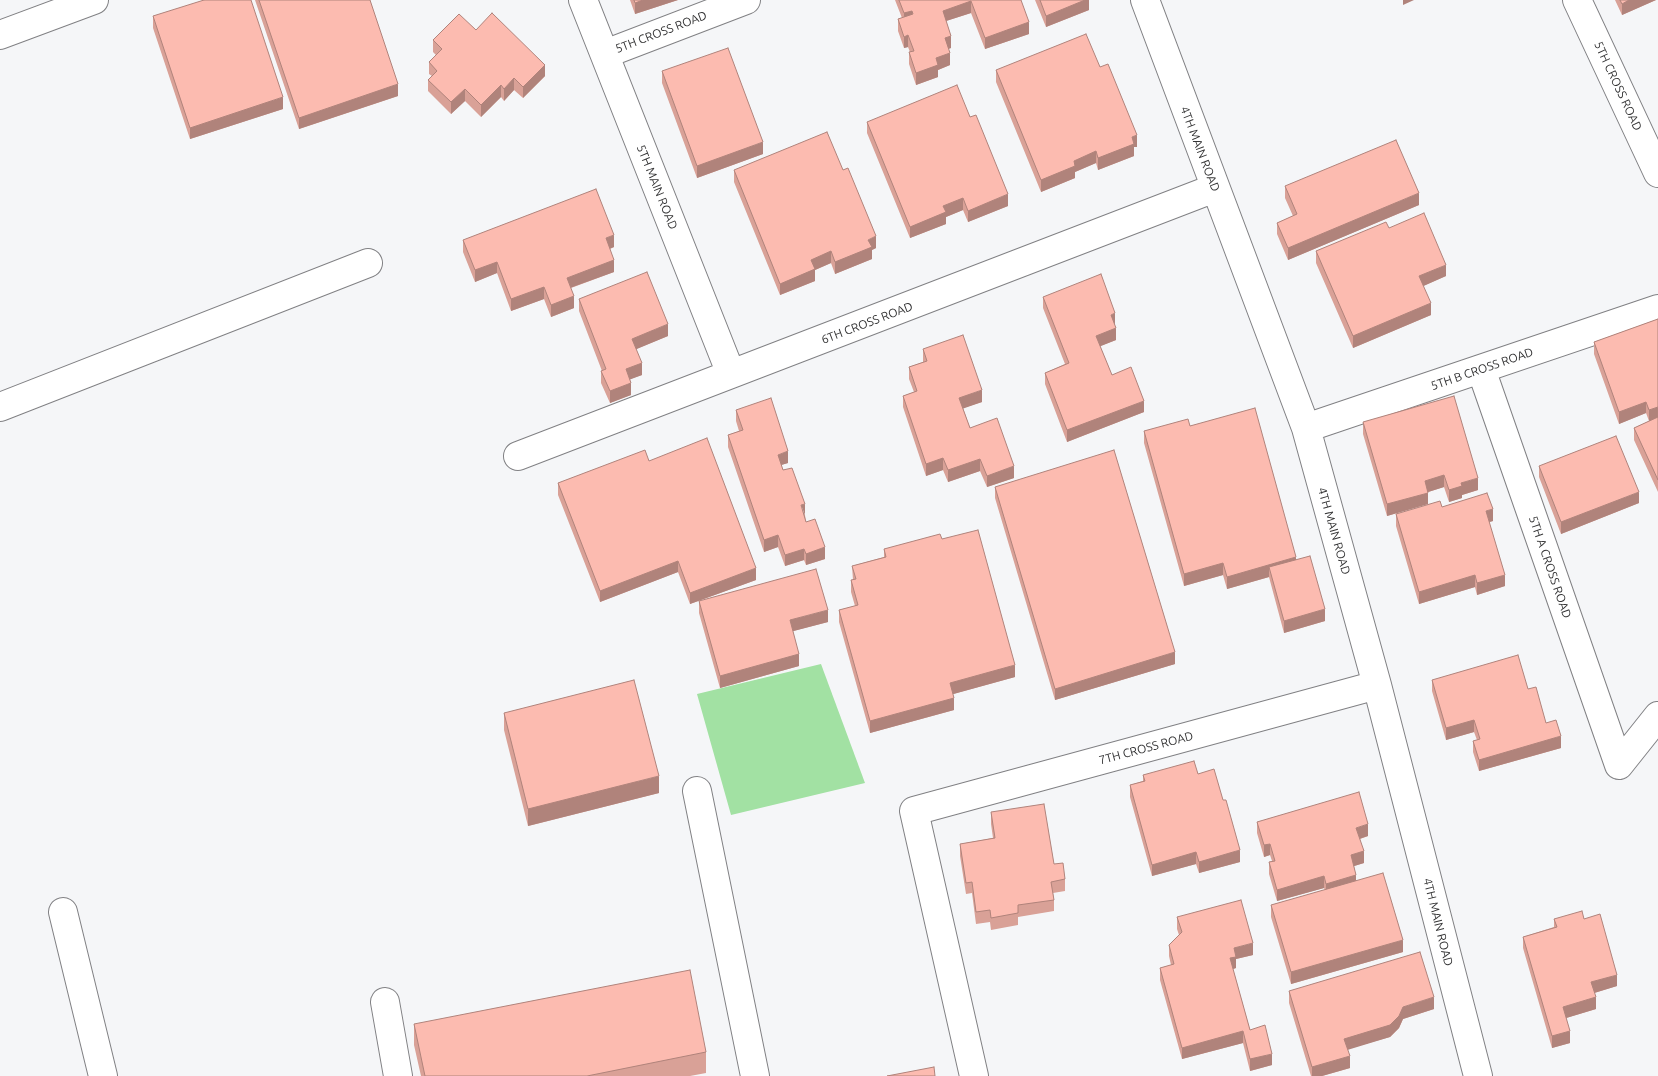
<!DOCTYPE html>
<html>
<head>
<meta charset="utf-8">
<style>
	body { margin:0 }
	canvas { display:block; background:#f5f6f8 }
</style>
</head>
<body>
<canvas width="1658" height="1076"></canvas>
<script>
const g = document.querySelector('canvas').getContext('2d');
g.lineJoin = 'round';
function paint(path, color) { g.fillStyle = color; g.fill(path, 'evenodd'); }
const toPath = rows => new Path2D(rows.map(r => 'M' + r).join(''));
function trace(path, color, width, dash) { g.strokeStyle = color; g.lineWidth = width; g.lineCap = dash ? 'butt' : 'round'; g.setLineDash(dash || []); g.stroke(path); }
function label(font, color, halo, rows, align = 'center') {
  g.font = font + ' Ubuntu,sans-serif'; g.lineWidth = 4; g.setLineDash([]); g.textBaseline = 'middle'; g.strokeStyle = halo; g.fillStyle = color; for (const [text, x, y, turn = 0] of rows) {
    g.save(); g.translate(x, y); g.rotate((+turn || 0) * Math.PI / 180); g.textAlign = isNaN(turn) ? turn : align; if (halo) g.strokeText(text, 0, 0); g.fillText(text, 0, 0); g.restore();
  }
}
const green = toPath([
	[821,664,865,783,731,815,697,694]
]);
const minor = toPath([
	[583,0,731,374],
	[1145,0,1306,428,1377,685,1478,1076],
	[1577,0,1658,173],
	[0,35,94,0],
	[605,54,746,0],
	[1481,369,1619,765],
	[0,407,368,263],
	[1306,428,1658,309],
	[518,456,1215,188],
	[1619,765,1658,716],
	[697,791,755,1076],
	[63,912,103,1076],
	[385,1002,398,1076],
	[974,1076,914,811,1377,685]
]);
const wall = toPath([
	[255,0,370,0,398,96,299,129],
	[630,0,678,0,635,14],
	[895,0,1021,0,1029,34,985,49,971,13,946,21,951,48,948,49,950,65,938,70,938,77,916,85,909,64,909,52,910,52,908,47,904,48,898,31,898,19,902,18],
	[1035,0,1089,0,1089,10,1046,27],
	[1615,0,1656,0,1622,15],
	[153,16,283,109,190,139,153,28],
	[476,30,545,76,523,98,514,90,504,101,501,97,481,117,465,101,451,114,428,91,428,80,432,76,429,74,429,62,436,55,433,52,433,40],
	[1100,67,1137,147,1134,147,1134,156,1098,170,1096,163,1075,172,1075,178,1041,192,996,82,996,70],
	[662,71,763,154,697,178,662,83],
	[867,122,1008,206,968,222,963,210,946,217,946,224,910,238,867,133],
	[734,170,876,248,872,250,872,259,835,274,831,263,815,270,815,281,780,295,734,182],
	[1285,186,1419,205,1288,260,1277,234,1277,223,1293,216,1285,198],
	[1389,228,1446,276,1423,286,1431,315,1353,348,1316,263,1316,251],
	[463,240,614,247,610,249,614,272,571,288,574,308,551,317,544,299,511,311,497,273,475,282,463,252],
	[1043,297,1115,324,1114,325,1116,340,1100,346,1112,375,1144,412,1067,442,1045,384,1045,373,1065,364,1043,308],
	[579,299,668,336,636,349,642,375,630,379,631,395,610,403,601,383,601,371,602,371,579,311],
	[1658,319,1658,492,1634,440,1634,428,1649,421,1646,413,1619,424,1594,354,1594,342],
	[923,349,982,402,963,408,970,428,1014,478,987,487,980,471,948,482,943,470,926,476,903,407,903,396,914,392,909,379,909,367,923,362],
	[736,410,788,463,781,465,783,470,805,515,806,522,825,559,806,565,804,560,785,566,778,547,764,552,728,447,728,435,739,431,736,421],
	[1363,422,1478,490,1462,495,1462,498,1449,502,1444,487,1428,492,1428,504,1387,516,1363,434],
	[1190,426,1296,560,1325,621,1284,633,1269,577,1227,589,1223,575,1184,586,1144,443,1144,431],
	[649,461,756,580,690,604,678,572,600,602,558,495,558,483],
	[1539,466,1639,503,1561,534,1539,477],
	[995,487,1175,664,1055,700,995,498],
	[1442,507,1493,521,1489,522,1505,586,1477,595,1475,587,1419,604,1396,526,1396,514],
	[942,539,1015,677,953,694,954,710,870,733,839,622,839,610,855,606,851,592,851,580,853,580,852,566,884,557,884,549],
	[699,601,828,622,793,631,799,666,720,688,699,613],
	[1432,680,1528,689,1546,723,1561,748,1479,771,1473,752,1473,741,1477,740,1474,732,1446,740,1432,691],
	[504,713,659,793,528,826,504,730],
	[1198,774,1240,862,1199,873,1196,864,1152,876,1130,797,1130,785,1143,781,1143,775],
	[991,812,1054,864,1065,879,1065,891,1053,893,1054,900,1054,911,1018,917,1018,925,991,930,990,922,976,924,972,893,966,894,960,856,960,844,993,838,991,824],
	[1257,822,1368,836,1360,839,1364,863,1354,866,1356,880,1403,952,1291,984,1271,917,1271,905,1325,890,1324,888,1277,901,1269,874,1269,862,1272,861,1270,855,1264,857,1257,833],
	[1177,917,1253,955,1236,959,1236,968,1233,969,1250,1030,1272,1065,1250,1071,1243,1043,1182,1059,1160,980,1160,968,1171,965,1169,956,1169,945,1179,935,1177,929],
	[1554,919,1584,919,1617,986,1594,993,1596,1009,1566,1018,1570,1043,1552,1048,1523,948,1523,937,1554,927],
	[1289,991,1434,1009,1403,1019,1399,1028,1390,1037,1347,1049,1350,1068,1322,1076,1311,1076,1289,1003],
	[414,1024,706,1052,706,1073,690,1076,421,1076,414,1045]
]);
const shadedWall = toPath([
	[643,0,678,0,635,14,635,3],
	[1085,0,1089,0,1089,10,1046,27,1046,16],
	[1403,0,1414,0,1403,5],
	[1629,0,1656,0,1622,15,1622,4],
	[971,1,971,13,943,22,943,11],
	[912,11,912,23,904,25,904,13],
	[1029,22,1029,34,985,49,985,38],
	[908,35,908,47,904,48,904,37],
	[951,36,951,48,945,50,945,38],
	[950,53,950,65,938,70,938,77,916,85,916,73,936,58],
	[545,65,545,76,523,98,523,87],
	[514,78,514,90,504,101,504,89],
	[398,84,398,96,299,129,299,118],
	[501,85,501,97,481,117,481,105],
	[465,89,465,101,451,114,451,102],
	[283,97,283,109,190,139,190,128],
	[1137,135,1137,147,1134,147,1134,156,1098,170,1098,158,1132,137],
	[763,142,763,154,697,178,697,166],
	[1096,151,1096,163,1075,172,1075,178,1041,192,1041,180,1074,161],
	[1419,193,1419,205,1288,260,1288,248],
	[1008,194,1008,206,968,222,968,211],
	[963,198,963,210,946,217,946,224,910,238,910,227,943,206],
	[614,235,614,247,606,250,606,238],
	[876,236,876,248,872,250,872,259,835,274,835,262,868,240],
	[831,251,831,263,815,270,815,281,780,295,780,284,811,260],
	[614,260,614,272,567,289,567,278],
	[497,262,497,273,475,282,475,270],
	[1446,265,1446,276,1419,288,1419,276],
	[544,287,544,299,511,311,511,299],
	[574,296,574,308,551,317,551,305],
	[1431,303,1431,315,1353,348,1353,336],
	[1115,313,1115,324,1111,327,1111,315],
	[668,324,668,336,632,351,632,339],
	[1116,328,1116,340,1096,348,1096,336],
	[642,363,642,375,626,381,626,369],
	[631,383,631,395,610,403,610,391],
	[982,390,982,402,959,410,959,398],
	[1144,401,1144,412,1067,442,1067,430],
	[1646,402,1646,413,1619,424,1619,412],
	[1658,407,1658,419,1649,422,1649,410],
	[788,451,788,463,778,466,778,455],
	[943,458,943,470,926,476,926,464],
	[980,459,980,471,948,482,948,470],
	[1014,466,1014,478,987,487,987,476],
	[1444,475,1444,487,1425,493,1425,481],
	[1478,478,1478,490,1462,495,1462,498,1449,502,1449,490,1461,483],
	[1639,492,1639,503,1561,534,1561,522],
	[1428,493,1428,504,1387,516,1387,504],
	[805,504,805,515,801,505],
	[1493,509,1493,521,1486,523,1486,511],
	[778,535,778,547,764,552,764,540],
	[825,547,825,559,806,565,806,554],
	[804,549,804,560,785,566,785,555],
	[1296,557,1296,569,1269,567,1269,577,1227,589,1227,577],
	[678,561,678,572,600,602,600,591],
	[1223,563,1223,575,1184,586,1184,574],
	[756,568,756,580,690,604,690,593],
	[1475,575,1475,587,1419,604,1419,592],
	[1505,575,1505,586,1477,595,1477,583],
	[1325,609,1325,621,1284,633,1284,621],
	[828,610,828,622,790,632,790,620],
	[1175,652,1175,664,1055,700,1055,689],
	[799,654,799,666,720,688,720,676],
	[1015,665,1015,677,950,695,950,683],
	[954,698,954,710,870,733,870,721],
	[1474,720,1474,732,1446,740,1446,728],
	[1561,736,1561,748,1479,771,1479,760],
	[659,776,659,793,528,826,528,809],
	[1368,824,1368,836,1356,840,1356,828],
	[1270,844,1270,855,1264,857,1264,845],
	[1240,850,1240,862,1199,873,1199,862],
	[1364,851,1364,863,1351,867,1351,855],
	[1196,852,1196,864,1152,876,1152,865],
	[1356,875,1356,886,1326,896,1326,884],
	[1324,876,1324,888,1277,901,1277,890],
	[1403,940,1403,952,1291,984,1291,972],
	[1253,943,1253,955,1236,959,1236,968,1230,970,1230,958,1234,948],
	[1617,975,1617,986,1591,994,1591,982],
	[1434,997,1434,1009,1403,1019,1399,1028,1390,1037,1344,1051,1344,1039,1403,1007],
	[1596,997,1596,1009,1563,1019,1563,1007],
	[1243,1031,1243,1043,1182,1059,1182,1048],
	[1570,1031,1570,1043,1552,1048,1552,1036],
	[1272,1054,1272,1065,1250,1071,1250,1059],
	[1350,1056,1350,1068,1322,1076,1312,1076,1312,1067]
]);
const building = toPath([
	[204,0,251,0,283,97,190,128,153,16,204,0],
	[259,0,370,0,398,84,299,118,259,0],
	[634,0,643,0,635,3,634,0],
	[899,0,1021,0,1029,22,985,38,971,1,943,11,951,36,945,38,950,53,936,58,938,65,916,73,909,52,914,51,908,35,904,37,898,19,913,14,912,11,904,13,899,0],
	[1040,0,1085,0,1046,16,1040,0],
	[1620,0,1629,0,1622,4,1620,0],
	[492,13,545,65,523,87,514,78,504,89,501,85,481,105,465,89,451,102,428,80,437,71,429,62,442,49,433,40,459,14,476,30,492,13],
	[1086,34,1100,67,1108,64,1137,135,1132,137,1134,144,1098,158,1096,151,1074,161,1075,166,1041,180,996,70,1086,34],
	[728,48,763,142,697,166,662,71,728,48],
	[957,85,970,117,976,115,1008,194,968,211,963,198,943,206,946,212,910,227,867,122,957,85],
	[827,132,843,170,848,168,876,236,868,240,872,247,835,262,831,251,811,260,815,269,780,284,734,170,827,132],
	[1396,140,1419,193,1288,248,1277,223,1297,214,1285,186,1396,140],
	[596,189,614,235,606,238,614,260,567,278,574,296,551,305,544,287,511,299,497,262,475,270,463,240,596,189],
	[1424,213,1446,265,1419,276,1431,303,1353,336,1316,251,1386,222,1389,228,1424,213],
	[647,272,668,324,632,339,642,363,626,369,631,383,610,391,601,371,606,369,579,299,647,272],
	[1101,274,1115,313,1111,315,1116,328,1096,336,1112,375,1131,367,1144,401,1067,430,1045,373,1069,363,1043,297,1101,274],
	[1658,319,1658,407,1649,410,1646,402,1619,412,1594,342,1658,319],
	[963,335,982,390,959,398,970,428,997,418,1014,466,987,476,980,459,948,470,943,458,926,464,903,396,917,391,909,367,927,361,923,349,963,335],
	[1454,396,1478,478,1461,483,1462,486,1449,490,1444,475,1425,481,1428,493,1387,504,1363,422,1454,396],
	[771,398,788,451,778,455,783,470,792,468,805,504,801,505,806,522,815,519,825,547,806,554,804,549,785,555,778,535,764,540,728,435,743,430,736,410,771,398],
	[1255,408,1296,557,1227,577,1223,563,1184,574,1144,431,1188,419,1190,426,1255,408],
	[1658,417,1658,480,1634,428,1658,417],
	[1616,436,1639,492,1561,522,1539,466,1616,436],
	[707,438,756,568,690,593,678,561,600,591,558,483,645,450,649,461,707,438],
	[1114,450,1175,652,1055,689,995,487,1114,450],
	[1487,493,1493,509,1486,511,1505,575,1477,583,1475,575,1419,592,1396,514,1440,501,1442,507,1487,493],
	[978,530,1015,665,950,683,954,698,870,721,839,610,858,605,851,580,856,579,852,566,886,557,884,549,940,534,942,539,978,530],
	[1310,556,1325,609,1284,621,1269,567,1310,556],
	[816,569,828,610,790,620,799,654,720,676,699,601,816,569],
	[1518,655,1528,689,1536,687,1546,723,1556,720,1561,736,1479,760,1473,741,1480,739,1474,720,1446,728,1432,680,1518,655],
	[634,680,659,776,528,809,504,713,634,680],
	[1194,761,1198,774,1214,769,1223,800,1226,800,1240,850,1199,862,1196,852,1152,865,1130,785,1145,781,1143,775,1194,761],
	[1359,792,1368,824,1356,828,1364,851,1351,855,1356,875,1326,884,1324,876,1277,890,1269,862,1275,861,1270,844,1264,845,1257,822,1359,792],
	[1044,804,1054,864,1063,863,1065,879,1051,882,1054,900,1018,905,1018,913,991,918,990,910,976,912,972,882,966,883,960,844,995,838,991,812,1044,804],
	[1383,873,1403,940,1291,972,1271,905,1383,873],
	[1241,900,1253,943,1234,948,1236,957,1230,958,1250,1030,1265,1025,1272,1054,1250,1059,1243,1031,1182,1048,1160,968,1174,964,1169,945,1182,932,1177,917,1241,900],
	[1582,911,1584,919,1600,914,1617,975,1591,982,1596,997,1563,1007,1570,1031,1552,1036,1523,937,1557,927,1554,919,1582,911],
	[1420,952,1434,997,1403,1007,1399,1016,1390,1025,1344,1039,1350,1056,1312,1067,1289,991,1420,952],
	[690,970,706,1052,587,1076,425,1076,414,1024,690,970],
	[934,1067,935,1076,887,1076,934,1067]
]);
const streetNames = [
	["5TH CROSS ROAD",661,32,-21],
	["5TH CROSS ROAD",1618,86,65],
	["4TH MAIN ROAD",1200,149,69],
	["5TH MAIN ROAD",657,187,68],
	["6TH CROSS ROAD",867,323,-21],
	["5TH B CROSS ROAD",1482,369,-19],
	["4TH MAIN ROAD",1334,531,74],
	["5TH A CROSS ROAD",1550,567,71],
	["7TH CROSS ROAD",1146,748,-15],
	["4TH MAIN ROAD",1438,922,76]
];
paint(green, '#a2e1a3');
trace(minor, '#818184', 30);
trace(minor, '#fff', 28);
paint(wall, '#d9a197');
paint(shadedWall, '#b0837b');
paint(building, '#fcbbb0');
trace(building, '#b0837b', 1);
label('12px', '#343435', '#fff', streetNames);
</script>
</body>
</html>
